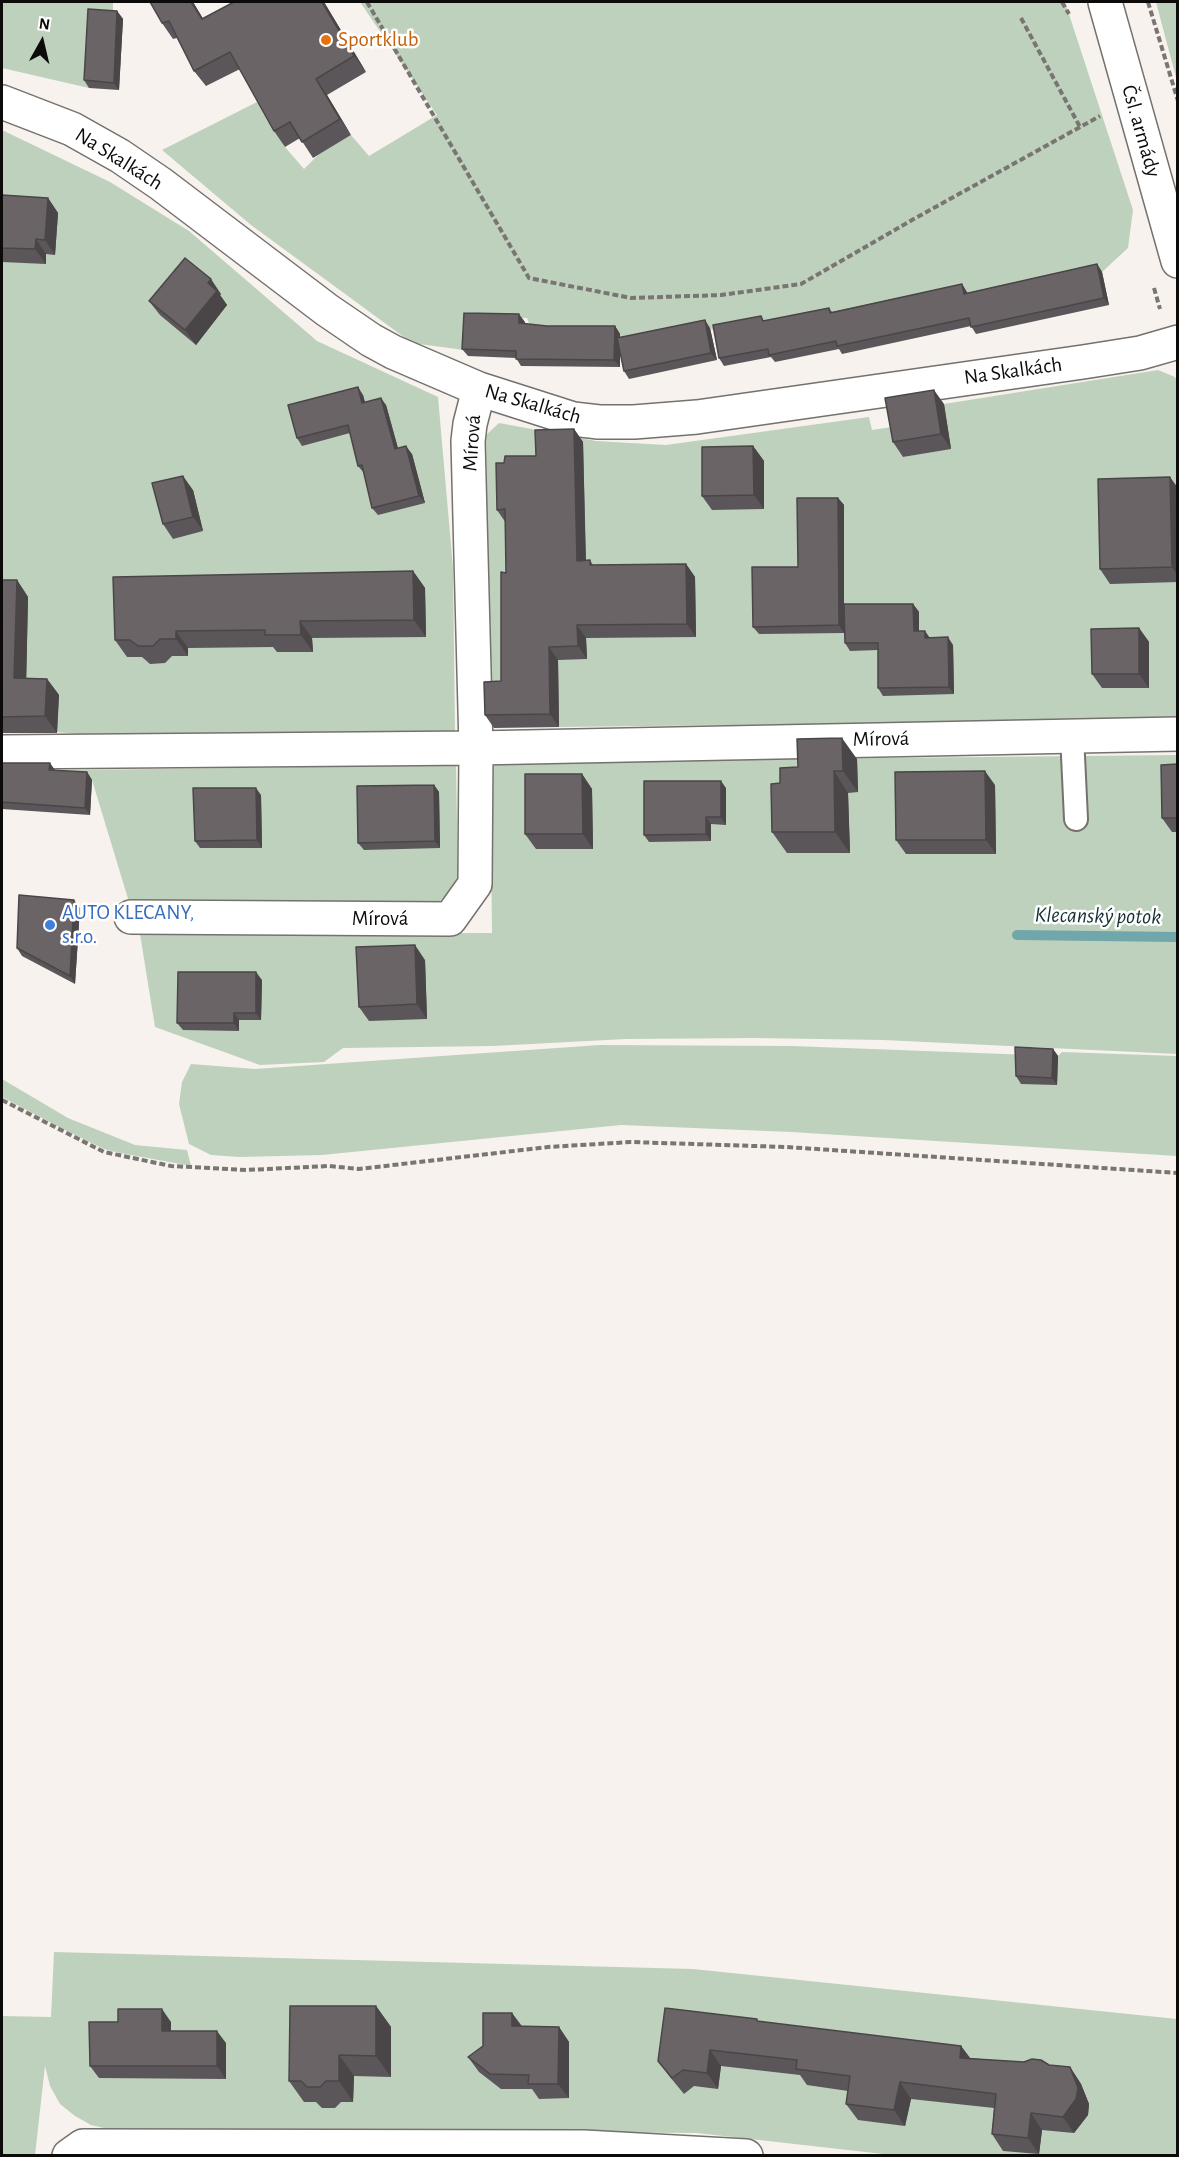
<!DOCTYPE html>
<html>
<head>
<meta charset="utf-8">
<style>
	body { margin:0 }
	#map { position:relative; width:1179px; height:2157px; overflow:hidden; background:#f7f2ed; font-family:"Alegreya Sans",sans-serif }
	canvas { display:block }
	.frame { position:absolute; inset:0; border:3px solid #0d0b0a; pointer-events:none }
	.north { position:absolute; left:12px; top:12px; width:60px; height:60px; -webkit-text-stroke:4px #fff; paint-order:stroke; rotate:8deg; font-size:16px; font-weight:700; line-height:24px; text-align:center; color:#0d0b0a }
	.north::after { content:''; display:block; margin:auto; width:21px; height:27px; background:#0d0b0a; clip-path:polygon(50% 0,100% 100%,50% 72%,0 100%) }
</style>
</head>
<body>
<div id="map">
<canvas width="1179" height="2157"></canvas>
<div class="frame"></div>
<div class="north">N</div>
</div>
<script>
const g = document.querySelector('canvas').getContext('2d');
g.lineJoin = 'round';
function paint(path, color) { g.fillStyle = color; g.fill(path, 'evenodd'); }
const toPath = rows => new Path2D(rows.map(r => 'M' + r).join(''));
function trace(path, color, width, dash) { g.strokeStyle = color; g.lineWidth = width; g.lineCap = dash ? 'butt' : 'round'; g.setLineDash(dash || []); g.stroke(path); }
function label(font, color, halo, rows, align = 'center') {
  g.font = font + ' "Alegreya Sans",sans-serif'; g.lineWidth = 5; g.setLineDash([]); g.textBaseline = 'middle'; g.strokeStyle = halo; g.fillStyle = color; for (const [text, x, y, turn = 0] of rows) {
    g.save(); g.translate(x, y); g.rotate((+turn || 0) * Math.PI / 180); g.textAlign = isNaN(turn) ? turn : align; if (halo) g.strokeText(text, 0, 0); g.fillText(text, 0, 0); g.restore();
  }
}
const green = toPath([
	[2,2,113,2,113,18,93,17,89,88,2,68],
	[360,2,1065,2,1133,210,1128,248,1102,272,969,301,966,292,718,333,710,328,622,346,619,334,530,326,527,318,468,317,464,350,412,343,251,225,162,150,259,101,285,147,304,169,318,155,351,135,369,156,437,115],
	[1156,2,1177,2,1177,81,1166,40],
	[2,130,110,182,189,231,317,341,438,397,453,568,455,731,97,736,57,732,59,696,2,693],
	[1158,370,1175,377,1178,383,1177,720,559,727,488,695,486,435,499,423,596,441,666,445,869,417,872,430,898,426,903,457,931,452,947,423,944,404],
	[1177,755,1177,1054,883,1040,755,1038,626,1039,493,1046,343,1048,324,1062,260,1065,155,1027,140,934,492,933,490,762],
	[456,765,458,883,440,901,129,902,92,780,2,775,2,771],
	[600,1045,792,1046,1058,1056,1062,1052,1177,1056,1177,1156,791,1132,621,1125,322,1155,239,1157,211,1155,189,1144,179,1104,182,1082,191,1064,255,1069],
	[2,1079,68,1118,135,1145,187,1150,191,1166,120,1153,104,1149,63,1129,2,1097],
	[54,1952,693,1969,1177,2019,1177,2155,901,2156,697,2133,108,2129,91,2125,75,2116,60,2104,50,2086,45,2066,35,2155,2,2156,2,2016,51,2017]
]);
const stream = toPath([
	[1017,935,1178,937]
]);
const path = toPath([
	[367,2,529,278,631,298,721,295,801,284,912,220,1100,116],
	[1062,2,1069,14],
	[1148,2,1178,101],
	[1021,18,1080,127],
	[1154,288,1160,309],
	[2,1100,104,1152,171,1166,246,1170,329,1166,359,1169,548,1147,631,1142,786,1147,1178,1173]
]);
const service = toPath([
	[1072,735,1076,819]
]);
const minor = toPath([
	[2,102,72,129,120,156,161,184,327,310,371,340,393,352,479,389,573,419,599,422,634,422,697,417,1083,362,1140,353,1178,342],
	[2,752,476,748,1178,734],
	[131,917,450,919,475,884,476,748,468,441,470,424,479,389],
	[69,2156,83,2146,584,2147,746,2156]
]);
const tertiary = toPath([
	[1105,2,1178,261]
]);
const wall = toPath([
	[150,2,193,2,203,19,324,2,366,72,327,95,351,135,313,158,300,138,285,147,274,131,240,69,206,86,194,71,177,38,173,39,162,23],
	[117,11,123,19,119,90,89,88,84,80],
	[2,195,48,198,58,213,55,255,46,254,46,264,2,262],
	[1097,264,1102,272,1109,305,976,334,971,326,842,354,839,349,775,362,771,357,724,366,719,358,765,321,829,308,832,312,962,284,967,293],
	[221,294,220,295,227,305,196,345,160,315,149,301],
	[525,322,525,324,547,326,615,326,620,334,620,337,710,328,717,360,629,379,624,371,620,351,620,367,521,366,516,358,468,356,462,349],
	[363,395,365,402,386,405,398,448,412,454,425,503,378,515,372,508,364,473,358,466,350,433,302,446,297,438],
	[944,404,951,449,903,457,893,442],
	[574,429,583,442,586,560,590,560,593,565,686,564,695,577,696,637,586,638,587,659,558,660,559,727,494,728,485,715,501,681,506,573,506,523,497,510,504,463,536,456],
	[753,446,764,461,764,509,712,510,702,496],
	[1178,488,1178,582,1110,584,1100,569],
	[193,490,203,531,173,539,163,524],
	[838,498,844,505,844,633,759,634,753,627,798,567],
	[413,571,425,588,426,637,312,638,313,652,277,652,273,647,188,648,188,656,172,656,165,663,150,664,142,657,127,657,115,640],
	[2,580,17,580,28,597,26,678,47,679,59,695,57,733,2,733],
	[913,604,919,612,919,631,930,638,953,645,954,694,883,696,878,688,878,650,850,651,845,643],
	[1139,628,1149,642,1149,688,1102,688,1092,674],
	[857,759,858,792,848,793,850,853,787,853,772,832,780,783,798,767],
	[2,763,55,771,87,772,92,780,90,815,2,809],
	[1178,764,1178,832,1172,832,1162,818],
	[582,774,592,789,593,849,536,849,525,834],
	[434,785,439,792,440,848,364,850,358,843],
	[995,785,996,854,906,854,896,840],
	[726,788,726,825,711,824,711,841,649,842,644,835],
	[261,795,262,848,200,848,195,841],
	[80,908,75,984,22,956,17,948],
	[425,960,427,1019,369,1021,359,1007],
	[262,980,261,1020,239,1020,239,1031,183,1030,177,1023],
	[1053,1049,1058,1056,1057,1085,1021,1084,1016,1076],
	[376,2006,391,2027,391,2077,354,2076,353,2102,341,2102,335,2108,322,2108,316,2102,304,2102,289,2081],
	[512,2013,522,2026,559,2027,569,2042,569,2098,539,2099,532,2089,501,2089,479,2072,468,2057,483,2046],
	[171,2022,171,2031,226,2043,226,2079,99,2078,90,2066],
	[759,2022,961,2046,970,2058,1070,2067,1081,2084,1089,2104,1088,2115,1074,2133,1042,2130,1039,2154,1003,2151,992,2134,994,2108,911,2099,905,2126,858,2120,846,2104,848,2091,807,2085,800,2075,721,2066,718,2089,694,2086,684,2094,670,2077,658,2061]
]);
const shadedWall = toPath([
	[191,2,193,2,213,35,202,19],
	[322,2,324,2,366,72,354,56],
	[117,11,123,19,119,90,114,83],
	[316,79,327,95,351,135,340,119],
	[48,198,58,213,55,255,45,240],
	[36,239,46,254,46,264,35,249],
	[1097,264,1102,272,1109,305,1104,298],
	[211,279,221,294,220,295,227,305,196,345,185,330,208,283],
	[962,284,967,292,969,301,964,294],
	[519,314,525,322,524,331,519,323],
	[705,320,710,328,717,360,711,353],
	[615,326,620,334,620,367,614,360],
	[358,387,363,395,367,411,362,403],
	[934,390,944,404,951,449,941,434],
	[381,398,386,405,400,456,395,449],
	[574,429,583,442,586,574,577,561],
	[406,446,412,454,425,503,419,496],
	[753,446,764,461,764,509,754,495],
	[183,476,193,490,203,531,193,517],
	[1170,477,1178,488,1178,576,1172,567],
	[838,498,844,505,844,633,839,625],
	[686,564,695,577,696,637,687,624],
	[413,571,425,588,426,637,414,620],
	[17,580,28,597,26,694,14,678],
	[913,604,919,612,919,638,914,631],
	[300,621,312,638,313,652,301,635],
	[577,625,586,638,587,659,578,646],
	[1139,628,1149,642,1149,688,1139,674],
	[176,631,188,648,188,656,176,639],
	[925,631,930,638,925,638],
	[948,637,953,645,954,694,949,687],
	[549,647,558,660,559,727,550,714],
	[47,679,59,695,57,733,45,716],
	[842,738,857,759,858,792,843,771],
	[50,763,55,770,49,770],
	[834,771,848,793,850,853,835,832],
	[985,771,995,785,996,854,986,840],
	[87,772,92,780,90,815,85,808],
	[582,774,592,789,593,849,583,834],
	[721,781,726,788,726,825,721,817],
	[434,785,439,792,440,848,435,841],
	[256,788,261,795,262,848,257,840],
	[706,817,711,824,711,841,706,834],
	[74,900,80,908,75,984,70,976],
	[415,945,425,960,427,1019,417,1004],
	[256,972,262,980,261,1020,256,1013],
	[234,1013,239,1020,239,1031,234,1023],
	[1053,1049,1058,1056,1057,1085,1052,1078],
	[376,2006,391,2027,391,2077,376,2056],
	[162,2009,171,2022,171,2043,162,2031],
	[512,2013,522,2028,512,2026],
	[559,2027,569,2042,569,2098,558,2084],
	[217,2031,226,2043,226,2079,217,2066],
	[961,2046,973,2062,960,2058],
	[710,2050,721,2066,718,2089,707,2073],
	[339,2055,354,2076,353,2102,339,2081],
	[1070,2067,1081,2084,1089,2104,1088,2115,1074,2133,1063,2117],
	[900,2082,911,2099,905,2126,894,2110],
	[1031,2113,1042,2130,1039,2154,1028,2138]
]);
const building = toPath([
	[150,2,191,2,202,19,234,2,322,2,354,56,316,79,340,119,302,142,290,122,274,131,230,52,194,71,169,21,162,23,150,2],
	[88,9,117,11,114,83,84,80,88,9],
	[2,195,48,198,45,240,36,239,35,249,2,248,2,195],
	[185,258,211,279,208,283,217,291,185,330,149,301,185,258],
	[1097,264,1104,298,971,327,969,318,837,346,836,341,769,355,768,349,719,358,713,325,761,316,763,321,829,308,830,313,962,284,964,294,1097,264],
	[464,313,519,314,519,323,547,326,615,326,614,360,516,359,516,351,462,349,464,313],
	[705,320,711,353,624,371,617,338,705,320],
	[358,387,362,403,381,398,395,449,406,446,419,496,372,508,362,465,358,466,348,425,297,438,288,405,358,387],
	[934,390,941,434,893,442,885,398,934,390],
	[574,429,577,561,590,560,590,565,686,564,687,624,577,625,578,646,549,647,550,714,485,715,484,682,501,681,501,572,506,573,505,509,497,510,496,463,504,463,505,456,536,456,535,430,574,429],
	[753,446,754,495,702,496,702,447,753,446],
	[183,476,193,517,163,524,152,483,183,476],
	[1170,477,1172,567,1100,569,1098,479,1170,477],
	[797,498,838,498,839,625,753,627,752,567,798,567,797,498],
	[413,571,414,620,300,621,301,635,265,635,265,630,176,631,176,639,160,639,153,646,138,646,130,640,115,640,113,577,413,571],
	[2,580,17,580,14,678,47,679,45,716,2,717,2,580],
	[844,604,913,604,914,631,925,631,925,638,948,637,949,687,878,688,878,643,845,643,844,604],
	[1139,628,1139,674,1092,674,1091,629,1139,628],
	[842,738,843,771,834,771,835,832,772,832,771,784,780,783,780,768,798,767,797,739,842,738],
	[2,763,50,763,49,770,87,772,85,808,2,802,2,763],
	[1178,764,1178,818,1162,818,1161,765,1178,764],
	[985,771,986,840,896,840,895,772,985,771],
	[525,774,582,774,583,834,525,834,525,774],
	[644,781,721,781,721,817,706,817,706,834,644,835,644,781],
	[434,785,435,841,358,843,357,786,434,785],
	[193,788,256,788,257,840,195,841,193,788],
	[19,895,74,900,70,976,17,948,19,895],
	[415,945,417,1004,359,1007,356,947,415,945],
	[178,972,256,972,256,1013,234,1013,234,1023,177,1023,178,972],
	[1015,1047,1053,1049,1052,1078,1016,1076,1015,1047],
	[290,2006,376,2006,376,2056,339,2055,339,2081,326,2081,320,2087,307,2087,301,2081,289,2081,290,2006],
	[665,2008,757,2019,757,2021,961,2046,960,2058,1024,2062,1032,2059,1041,2060,1049,2065,1070,2067,1078,2088,1076,2099,1063,2117,1031,2113,1028,2138,992,2134,996,2094,900,2082,894,2110,846,2104,850,2076,796,2069,797,2060,710,2050,707,2073,683,2070,672,2078,658,2061,665,2008],
	[118,2009,162,2009,162,2031,217,2031,217,2066,90,2066,89,2022,118,2022,118,2009],
	[483,2013,512,2013,512,2026,559,2027,558,2084,528,2084,529,2075,490,2074,468,2057,483,2046,483,2013]
]);
const markers = [
	[326,40,6,"#e8710a"],
	[50,925,6,"#3f7fe0"]
];
const foodNames = [
	["Sportklub",338,40]
];
const streetNames = [
	["Čsl. armády",1141,131,74],
	["Na Skalkách",119,159,32],
	["Na Skalkách",1013,371,-8],
	["Na Skalkách",533,404,16],
	["Mírová",472,443,-86],
	["Mírová",881,739,-1],
	["Mírová",380,919]
];
const shopNames = [
	["AUTO KLECANY,",62,913],
	["s.r.o.",62,937]
];
const waterNames = [
	["Klecanský potok",1098,916,1]
];
paint(green, '#bed1bd');
trace(stream, '#70a7ab', 10);
trace(service, '#75716d', 26);
trace(minor, '#75716d', 36);
trace(tertiary, '#75716d', 36);
trace(path, '#797572', 4, [6, 3]);
trace(service, '#fff', 22);
trace(minor, '#fff', 33);
trace(tertiary, '#fff', 33);
paint(wall, '#5b5659');
paint(shadedWall, '#4a4648');
paint(building, '#6a6467');
trace(building, '#4a4648', 1.5);
for (const [x, y, r, color] of markers) { const dot = new Path2D(); dot.arc(x, y, r, 0, 2 * Math.PI); g.fillStyle = color; g.fill(dot); trace(dot, '#fff', 2); }
label('21px', '#c56008', '#fff', foodNames, 'left');
label('21px', '#0d0b0a', '#fff', streetNames);
label('21px', '#366cbe', '#fff', shopNames, 'left');
label('italic 22px', '#133133', '#fff', waterNames);
</script>
</body>
</html>
